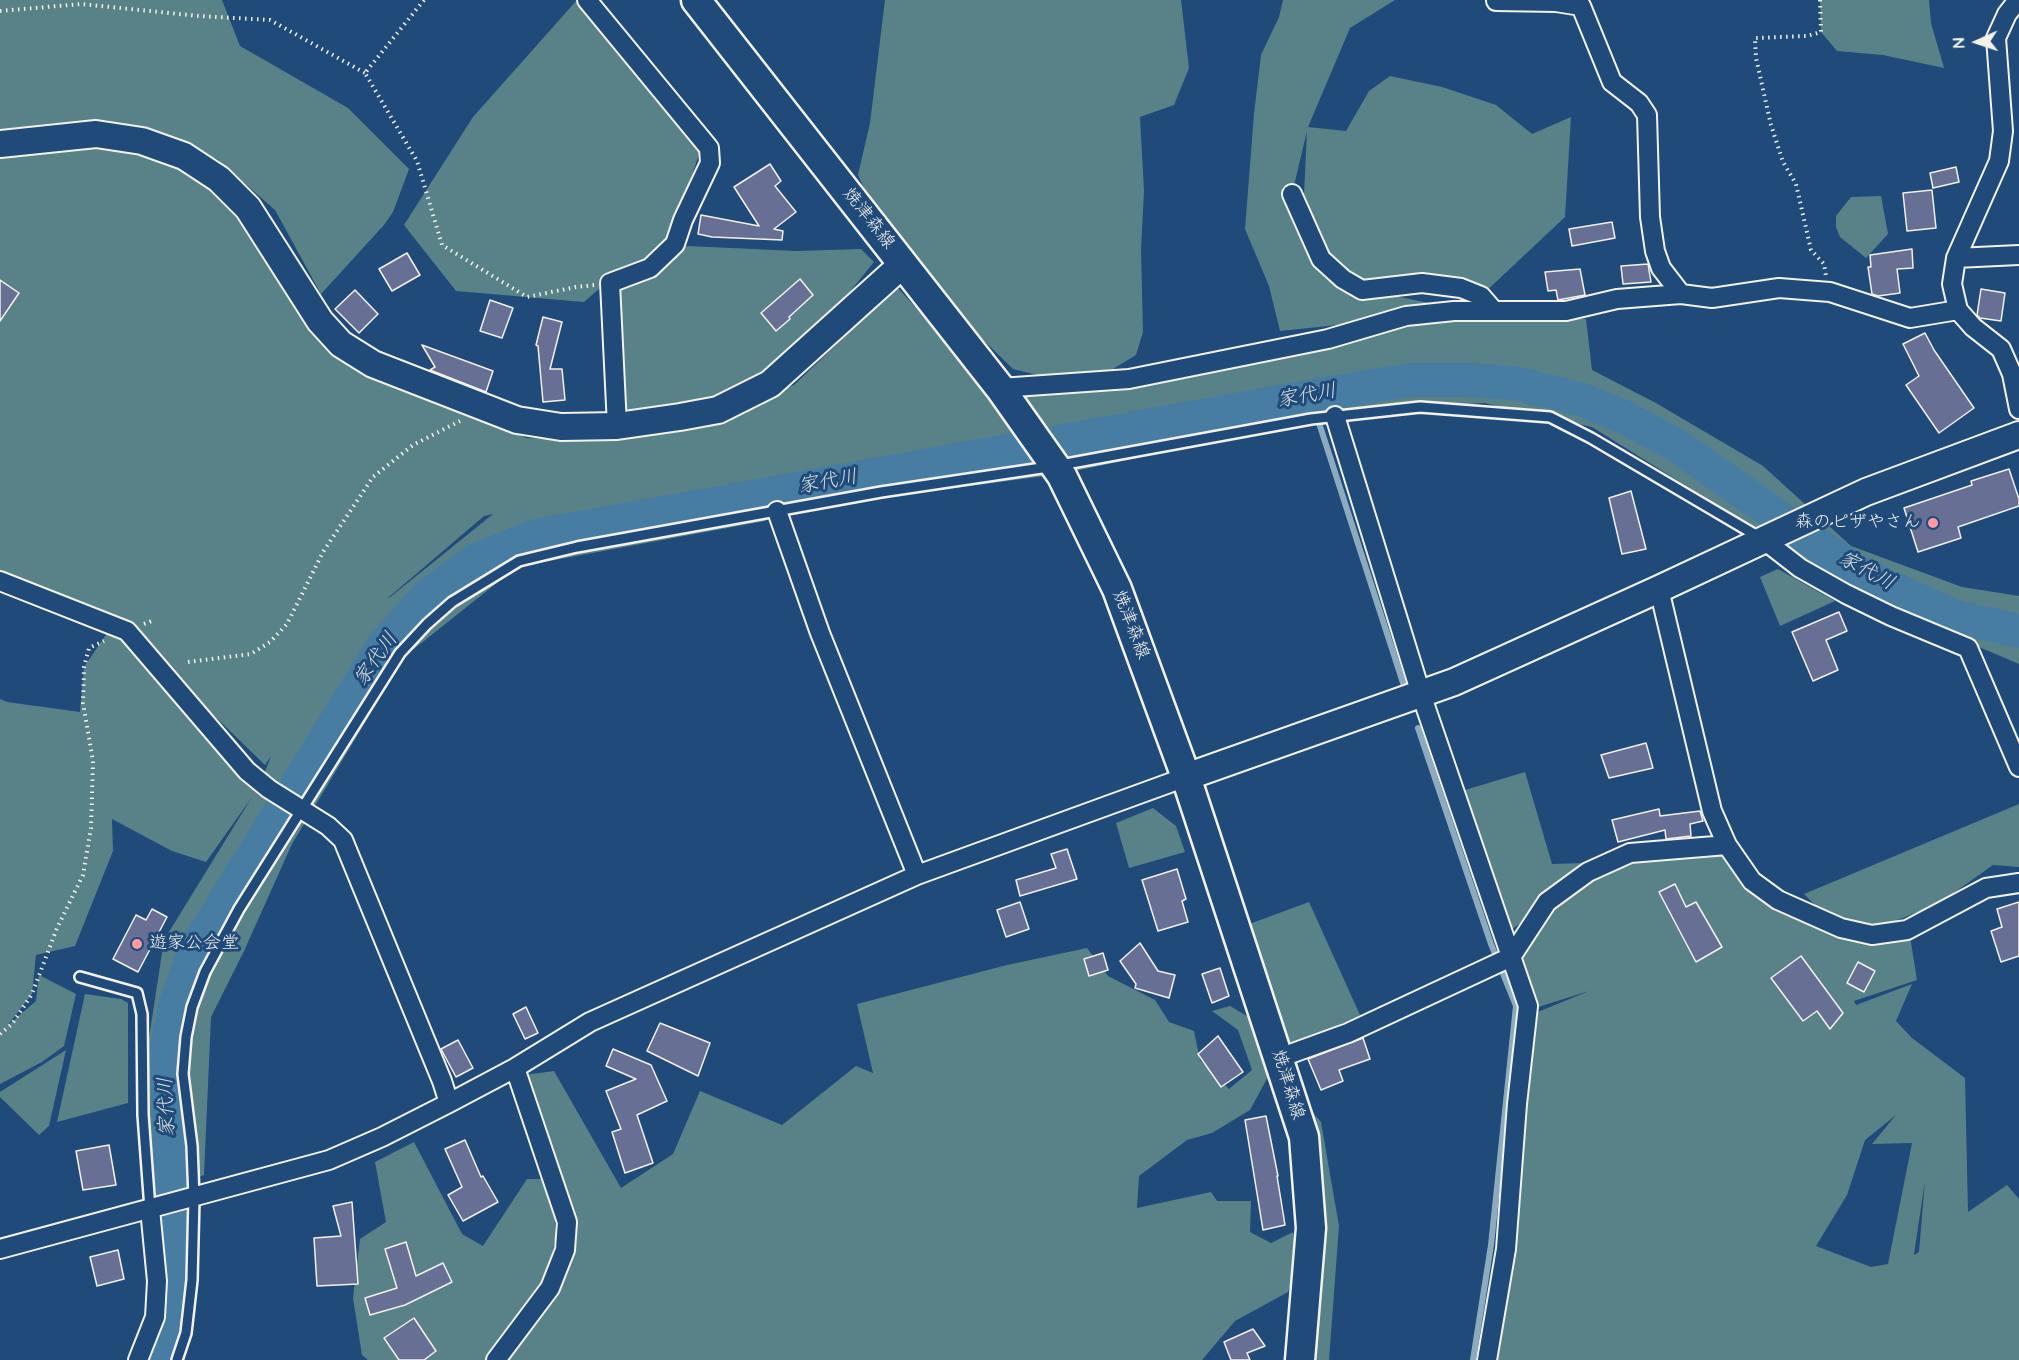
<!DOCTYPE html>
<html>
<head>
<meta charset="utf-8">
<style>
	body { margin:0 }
	#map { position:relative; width:2019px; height:1360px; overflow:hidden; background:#1f4a7a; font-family:"Architects Daughter",sans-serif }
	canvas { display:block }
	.north { position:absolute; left:1947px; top:12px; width:60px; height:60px; -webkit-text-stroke:4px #1f4a7a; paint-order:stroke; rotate:267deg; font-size:16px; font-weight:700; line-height:24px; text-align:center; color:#f4f1e8 }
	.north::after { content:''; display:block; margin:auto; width:21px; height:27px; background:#f4f1e8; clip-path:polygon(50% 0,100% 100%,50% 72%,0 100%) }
</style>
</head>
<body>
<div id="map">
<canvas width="2019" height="1360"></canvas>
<div class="north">N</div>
</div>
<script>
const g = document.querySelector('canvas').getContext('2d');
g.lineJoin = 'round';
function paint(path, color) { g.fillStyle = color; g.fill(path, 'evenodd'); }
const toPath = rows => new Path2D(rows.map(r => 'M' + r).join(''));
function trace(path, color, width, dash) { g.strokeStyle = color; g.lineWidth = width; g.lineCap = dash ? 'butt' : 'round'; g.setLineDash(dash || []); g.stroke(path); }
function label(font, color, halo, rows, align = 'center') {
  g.font = font + ' "Architects Daughter","Klee One",sans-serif'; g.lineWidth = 6; g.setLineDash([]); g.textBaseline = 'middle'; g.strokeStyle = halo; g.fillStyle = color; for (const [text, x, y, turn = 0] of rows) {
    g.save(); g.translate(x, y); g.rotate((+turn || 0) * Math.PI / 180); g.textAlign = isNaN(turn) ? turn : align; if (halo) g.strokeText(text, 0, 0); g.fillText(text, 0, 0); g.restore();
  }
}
const green = toPath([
	[0,0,222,0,240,46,348,108,409,169,393,212,384,225,321,294,275,210,217,159,124,130,0,143],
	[577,0,580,0,701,148,667,251,688,246,796,251,861,249,874,262,839,305,766,378,707,412,626,424,608,281,584,302,456,291,404,225,473,117],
	[885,0,1181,0,1189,68,1174,105,1140,117,1144,191,1141,250,1143,332,1136,355,1113,369,1073,382,1404,318,1280,331,1269,286,1245,229,1254,114,1261,55,1279,17,1283,0,1395,0,1350,28,1308,127,1346,131,1369,91,1390,76,1442,87,1496,105,1532,134,1571,117,1565,217,1481,296,1452,280,1365,290,1469,311,1447,314,1586,319,1592,370,1656,403,1763,466,1851,546,1962,587,2019,596,2019,664,1932,627,1851,586,1755,529,1592,427,1484,403,1378,409,1335,416,1061,474,777,511,765,521,517,567,405,656,292,844,244,951,211,1017,204,1175,153,1192,152,1170,143,1118,149,1038,164,940,252,797,206,862,172,851,112,819,113,851,75,946,36,955,32,994,7,1026,36,1001,39,975,76,994,64,1046,42,1062,0,1084,0,699,7,702,80,712,84,667,112,626,0,587,0,148,91,135,209,177,342,350,526,438,600,441,722,416,794,385,897,287,994,393,1066,382,1013,369,893,252,858,175,870,123],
	[1307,131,1304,195,1319,251,1299,235,1292,194],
	[493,514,389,598,388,598,484,516],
	[196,698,265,765,271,756,261,782],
	[1820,0,1929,0,1931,23,1944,68,1883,55,1837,51,1821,32],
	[1881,196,1888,234,1866,258,1840,237,1836,227,1836,216,1851,197],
	[1778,569,1835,601,1780,626,1760,577],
	[1525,772,1552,864,1586,863,1545,892,1521,923,1509,931,1481,844,1478,828,1465,790],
	[2019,804,2019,867,1993,865,1938,904,1872,930,1826,916,1804,894],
	[1153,808,1176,826,1185,852,1129,868,1116,823],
	[1722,846,1848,938,1909,930,1917,980,1854,1001,1856,1005,1912,984,1896,1021,1912,1038,1965,1078,1968,1212,2007,1185,2019,1199,2019,1360,1497,1360,1509,1279,1523,1140,1524,1085,1533,1014,1589,991,1532,1009,1520,959,1552,899,1597,868],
	[1896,1115,1872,1144,1912,1143,1888,1264,1871,1267,1816,1246,1847,1195,1865,1140],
	[1925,1181,1919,1252,1914,1255,1914,1254],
	[1309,902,1360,1015,1287,1049,1244,926],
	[1087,948,1108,976,1155,1000,1169,1022,1194,1031,1200,1060,1229,1089,1252,1070,1238,1030,1212,1011,1230,1006,1252,1019,1269,1075,1250,1110,1212,1133,1187,1140,1139,1176,1137,1208,1211,1192,1217,1201,1251,1201,1250,1232,1271,1243,1293,1232,1298,1264,1288,1292,1235,1321,1202,1360,368,1360,362,1355,353,1298,360,1239,386,1222,375,1162,414,1142,462,1234,483,1246,527,1179,552,1179,517,1076,554,1071,621,1188,673,1154,700,1091,782,1125,856,1066,873,1073,857,1004,1007,965],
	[552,1182,565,1250,545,1292,556,1235],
	[85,994,121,999,128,1003,128,1103,57,1122],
	[66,1050,49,1126,39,1135,0,1097,0,1092],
	[1306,1105,1321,1122,1339,1226,1329,1360,1311,1360],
	[154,1223,185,1223,180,1323,168,1360,139,1360,157,1319]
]);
const stream = toPath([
	[1313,396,1320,426,1404,686],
	[1418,728,1491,944,1516,1006,1491,1245,1473,1360]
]);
const river = toPath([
	[157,1360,171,1317,173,1265,167,1047,175,1006,194,951,383,646,428,595,478,559,536,536,1313,396,1408,380,1469,380,1515,383,1580,399,1624,417,1676,445,1854,570,1900,592,1956,617,2019,631]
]);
const building = toPath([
	[770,164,781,181,775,186,796,212,774,229,783,231,782,240,712,237,698,234,701,215,759,226,734,187,770,164],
	[1956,167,1959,182,1933,188,1930,173,1956,167],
	[1932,190,1936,228,1907,231,1903,193,1932,190],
	[1612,222,1615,238,1572,246,1569,229,1612,222],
	[1912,249,1913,268,1897,269,1900,293,1878,296,1872,294,1868,267,1871,267,1870,255,1912,249],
	[407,253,420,275,392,291,379,269,407,253],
	[1648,264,1651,282,1623,284,1621,266,1648,264],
	[1580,269,1585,295,1558,300,1556,290,1548,291,1545,272,1580,269],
	[800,279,813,295,789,317,790,319,776,331,761,313,800,279],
	[0,280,19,293,0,321,0,280],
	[1981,289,2005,293,2001,321,1980,318,1977,315,1981,289],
	[355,290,378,314,359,333,335,309,355,290],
	[490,300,513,308,502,338,480,331,490,300],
	[543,317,562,322,550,369,562,369,565,400,543,402,538,346,536,345,543,317],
	[1925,333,1934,350,1974,408,1939,433,1906,385,1919,376,1903,344,1925,333],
	[422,345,493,371,486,392,430,370,435,367,422,345],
	[2009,469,2019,499,2019,506,1958,527,1961,538,1918,552,1904,508,1972,485,1971,481,2009,469],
	[1631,491,1646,549,1622,554,1609,498,1631,491],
	[1839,612,1847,631,1826,640,1838,670,1813,681,1792,632,1839,612],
	[1646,743,1653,768,1609,778,1601,755,1646,743],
	[1659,809,1660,816,1700,811,1703,821,1690,824,1691,836,1666,839,1665,830,1618,842,1612,820,1659,809],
	[1067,849,1077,879,1020,896,1016,880,1056,868,1051,854,1067,849],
	[1177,869,1186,899,1182,901,1188,922,1158,931,1142,880,1177,869],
	[1675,884,1686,907,1696,902,1722,947,1696,962,1659,892,1675,884],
	[1020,902,1029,929,1006,937,997,910,1020,902],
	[2019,902,2019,956,2001,962,1991,931,2002,927,1997,909,2019,902],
	[152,909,167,917,138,972,113,959,136,915,146,920,152,909],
	[1140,943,1158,971,1175,975,1169,998,1135,988,1136,984,1120,961,1140,943],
	[1103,953,1108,970,1089,976,1084,959,1103,953],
	[1801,956,1843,1013,1830,1029,1817,1011,1803,1021,1771,978,1801,956],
	[1858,962,1875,971,1864,992,1847,983,1858,962],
	[1220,968,1229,996,1212,1003,1202,974,1220,968],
	[526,1007,538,1033,525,1039,513,1014,526,1007],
	[660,1023,710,1043,698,1076,647,1051,660,1023],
	[1218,1036,1243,1072,1221,1087,1198,1054,1218,1036],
	[1363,1038,1370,1059,1339,1070,1343,1081,1321,1090,1308,1059,1363,1038],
	[458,1040,473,1068,456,1077,441,1049,458,1040],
	[613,1049,651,1065,667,1101,637,1115,653,1163,625,1173,612,1132,621,1129,606,1091,636,1079,606,1066,613,1049],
	[1266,1116,1278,1176,1277,1176,1285,1225,1263,1230,1245,1120,1266,1116],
	[465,1140,481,1177,483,1176,498,1202,463,1221,448,1195,462,1187,445,1149,465,1140],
	[109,1145,116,1185,83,1190,76,1151,109,1145],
	[352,1202,358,1284,317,1286,314,1238,341,1236,333,1206,352,1202],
	[406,1242,416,1276,443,1263,452,1282,405,1305,370,1315,365,1298,397,1288,385,1249,406,1242],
	[118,1250,124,1279,97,1286,90,1257,118,1250],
	[414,1318,436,1351,424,1360,399,1360,384,1338,414,1318],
	[1253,1329,1265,1346,1247,1353,1250,1360,1231,1360,1224,1342,1253,1329]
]);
const path = toPath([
	[424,0,365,73,417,161,442,245,527,297,576,287,595,285],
	[1820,0,1821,32,1807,36,1755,38,1756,58,1771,125,1783,162,1796,184,1811,250,1824,264,1826,276],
	[0,11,81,4,199,16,270,20,365,73],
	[144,624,154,620],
	[188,662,251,654,270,642,287,624,323,552,373,477,413,445,460,421],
	[0,1034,12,1024,32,994,57,928,83,875,91,828,93,761,83,703,84,667,89,648,104,641]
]);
const lane = toPath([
	[80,977,137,993,142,1014,143,1115,150,1209],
	[177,1360,186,1333,192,1280,194,1198,192,1146,183,1074,186,1037,192,1007,205,972,239,909,400,653,427,624,452,602,519,561,577,547,881,492,1055,466,1311,419,1420,407,1550,417,1591,438,1759,537]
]);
const street = toPath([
	[587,0,709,148,710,163,683,220,675,244,650,268,610,283,617,426],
	[2018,0,2007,14,1996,38,2003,131,1999,161,1956,258,1952,284,1958,310,1973,327,2001,349,2012,374,2019,409],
	[1496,1,1556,2,1581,6,1612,82,1639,103,1647,115,1650,217,1655,251,1661,268,1681,294],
	[1292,194,1321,259,1343,279,1362,290,1422,283,1461,288,1481,296,1494,311],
	[1956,258,2019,255],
	[1000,388,1129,379,1328,339,1406,316,1454,311,1566,311,1617,299,1681,294,1712,298,1779,288,1830,292,1910,318,1958,310],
	[1335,416,1421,694,1528,1006,1517,1104,1506,1249,1487,1360],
	[777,511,820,633,917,875],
	[1764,540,1800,568,1846,594,1891,616,1968,648,2019,767],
	[0,581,127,631,247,771,269,789,328,826,343,840,442,1081,449,1103],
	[1659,589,1712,811,1727,845,1752,881,1778,900,1841,928,1872,935,1907,930,1986,888,2019,883],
	[1279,1058,1348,1033,1511,957,1547,902,1588,872,1630,853,1727,845],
	[0,1249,329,1160,382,1137,449,1103,515,1068,590,1022,917,875,1186,777],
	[138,1360,155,1317,157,1281,150,1209],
	[496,1360,550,1288,565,1250,567,1222,515,1068]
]);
const secondary = toPath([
	[0,144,96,134,142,141,184,156,219,179,248,208,320,321,341,344,373,364,517,420,561,427,617,426,680,417,718,410,770,384,903,264],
	[1186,777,1454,682,1659,589,1866,492,2019,435]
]);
const primary = toPath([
	[696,0,1000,388,1062,476,1117,589,1186,777,1304,1137,1311,1228,1300,1360]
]);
const markers = [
	[1933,523,6,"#ff9aa2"],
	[137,944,6,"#ff9aa2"]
];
const streetNames = [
	["焼津森線",868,219,52],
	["焼津森線",1130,625,69],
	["焼津森線",1287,1085,73]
];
const poiNames = [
	["森のピザやさん",1921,523],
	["遊家公会堂",149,944,"left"]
];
const waterNames = [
	["家代川",1307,397,-10],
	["家代川",828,483,-10],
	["家代川",1866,572,28],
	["家代川",377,660,-55],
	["家代川",168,1107,-92]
];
paint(green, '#598288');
trace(stream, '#8cabbf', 6);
trace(river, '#477da3', 34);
paint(building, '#676f95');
trace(building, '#f4f1e8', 1.5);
trace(lane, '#f4f1e8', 14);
trace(street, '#f4f1e8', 22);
trace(secondary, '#f4f1e8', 30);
trace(primary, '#f4f1e8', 33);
trace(path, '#f4f1e8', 4, [1.5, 4.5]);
trace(lane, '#1f4a7a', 9);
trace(street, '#1f4a7a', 18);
trace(secondary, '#1f4a7a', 26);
trace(primary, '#1f4a7a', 28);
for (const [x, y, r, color] of markers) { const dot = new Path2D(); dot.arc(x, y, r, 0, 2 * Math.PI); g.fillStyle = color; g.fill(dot); trace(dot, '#1f4a7a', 2); }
label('18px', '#f4f1e8', '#1f4a7a', streetNames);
label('18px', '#f4f1e8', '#1f4a7a', poiNames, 'right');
label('italic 20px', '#dae0de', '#1f4a7a', waterNames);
</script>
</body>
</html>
